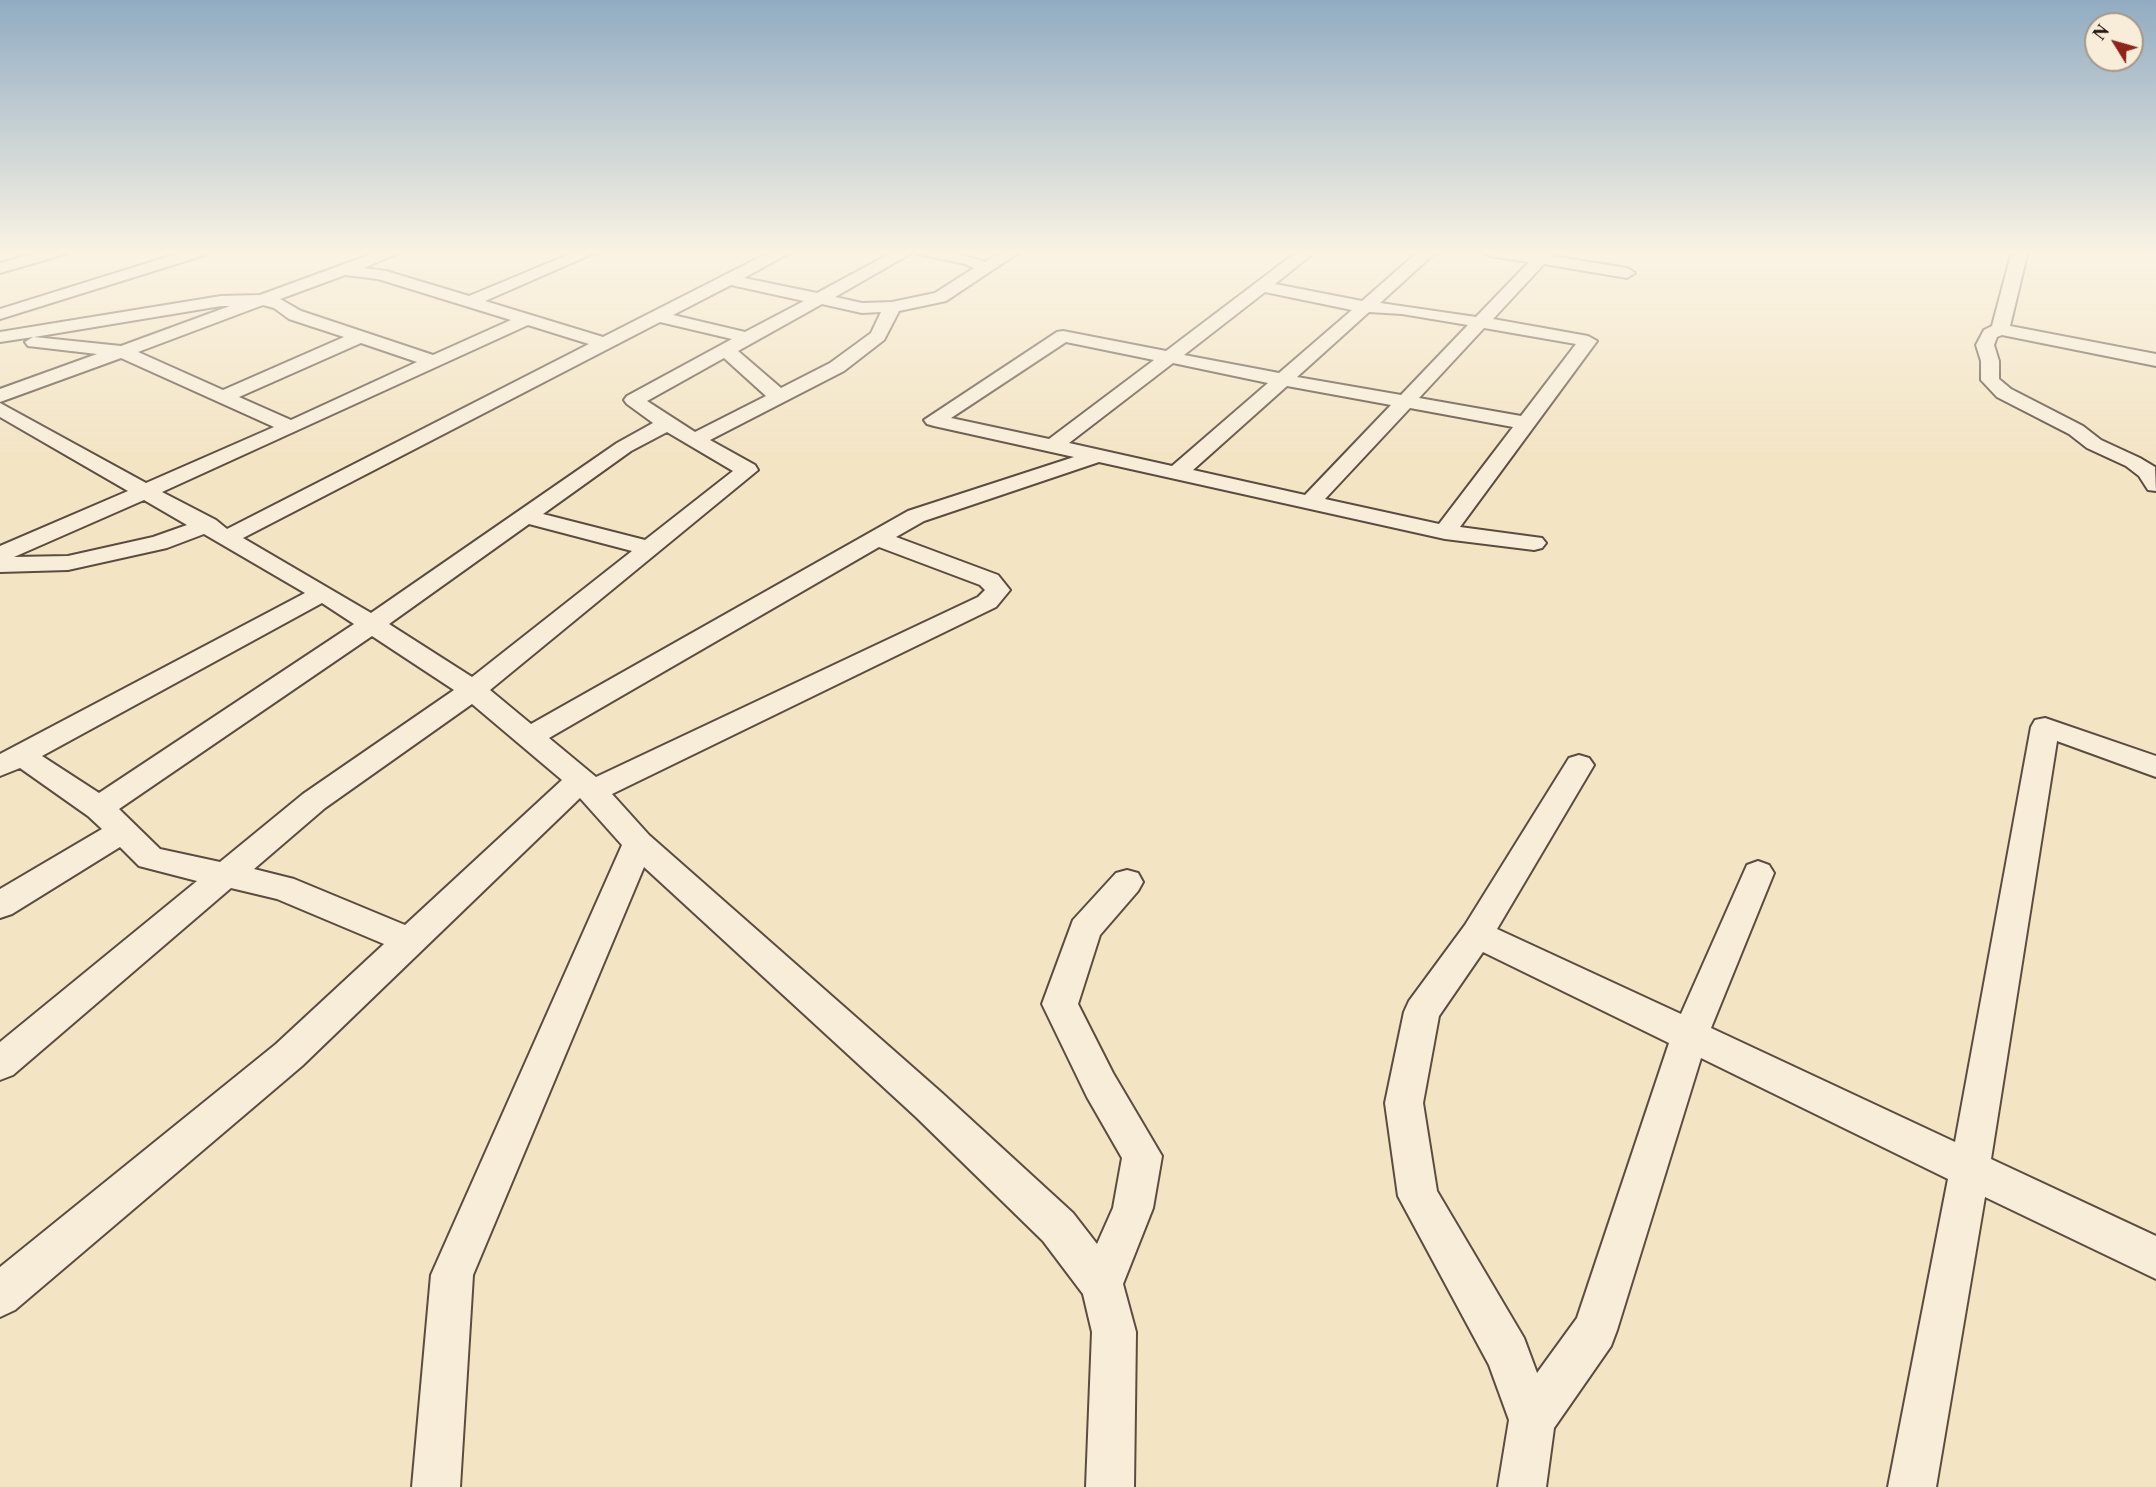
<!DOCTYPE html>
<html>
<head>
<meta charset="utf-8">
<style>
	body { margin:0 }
	#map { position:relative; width:2156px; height:1487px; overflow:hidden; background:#f3e4c4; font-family:"Libre Caslon Text",serif }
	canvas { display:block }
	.north { position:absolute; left:2084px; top:12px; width:60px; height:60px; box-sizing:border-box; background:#f7edd9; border:2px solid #a4998a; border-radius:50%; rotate:307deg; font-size:16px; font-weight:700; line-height:24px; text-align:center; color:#281a14 }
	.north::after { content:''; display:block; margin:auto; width:21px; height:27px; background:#8f2418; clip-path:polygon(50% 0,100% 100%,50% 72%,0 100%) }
</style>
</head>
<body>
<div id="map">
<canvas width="2156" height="1487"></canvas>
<div class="north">N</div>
</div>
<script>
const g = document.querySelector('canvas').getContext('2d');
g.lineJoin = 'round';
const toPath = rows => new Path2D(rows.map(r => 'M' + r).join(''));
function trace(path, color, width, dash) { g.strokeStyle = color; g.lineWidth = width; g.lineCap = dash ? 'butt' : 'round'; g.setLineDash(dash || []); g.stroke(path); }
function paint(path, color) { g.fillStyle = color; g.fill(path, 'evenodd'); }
const street = toPath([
	[42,251,68,251,65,254,0,273,0,263,42,251],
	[186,251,211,251,208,254,0,319,0,309,186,251],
	[380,251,403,251,364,268,386,271,469,296,577,251,599,251,485,301,603,337,772,251,793,251,744,278,817,293,895,251,915,251,835,297,862,303,892,302,935,293,974,268,965,264,918,254,915,251,949,251,985,262,1002,251,1021,251,946,301,899,311,884,340,844,371,710,440,755,465,758,470,490,690,531,724,908,511,1074,457,934,426,927,424,924,420,1057,332,1063,331,1166,351,1298,251,1316,251,1275,284,1362,301,1419,251,1437,251,1380,303,1476,317,1529,262,1490,256,1482,251,1537,254,1539,251,1556,251,1552,256,1627,268,1635,273,1627,278,1544,264,1493,319,1588,336,1597,341,1460,527,1542,538,1546,543,1542,548,1534,550,1445,539,1099,462,924,521,896,537,998,575,1010,590,996,607,612,794,649,835,942,1093,1073,1213,1097,1244,1113,1208,1122,1158,1087,1097,1042,1004,1073,920,1116,873,1127,870,1138,873,1143,882,1138,891,1100,935,1078,1004,1113,1073,1162,1156,1153,1208,1123,1284,1136,1332,1134,1487,1086,1487,1092,1332,1083,1294,1043,1241,916,1117,644,867,473,1275,460,1487,412,1487,431,1275,622,845,580,798,302,1066,15,1310,0,1317,0,1267,276,1044,384,944,277,899,231,888,13,1075,0,1080,0,1042,197,881,139,866,120,847,12,914,0,918,0,889,102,829,88,816,20,768,0,776,0,754,305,593,204,534,167,548,68,570,0,572,0,546,128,491,0,417,0,403,146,483,274,427,121,358,0,402,0,389,97,354,28,346,25,342,33,337,0,342,0,332,221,296,260,295,380,251],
	[345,275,378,279,511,320,433,355,301,311,280,299,345,275],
	[731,285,804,301,745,332,673,315,731,285],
	[1265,292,1352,310,1279,373,1184,355,1265,292],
	[822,304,862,313,881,312,871,333,830,363,781,388,738,351,822,304],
	[263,305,274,308,289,319,344,337,223,390,138,352,263,305],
	[221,306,230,306,121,346,34,337,221,306],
	[1369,312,1402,314,1468,325,1401,395,1297,377,1369,312],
	[660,322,732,339,627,396,624,400,627,404,653,423,617,443,371,613,243,538,660,322],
	[528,325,589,344,227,529,216,520,162,492,528,325],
	[1484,328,1576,344,1521,416,1419,398,1484,328],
	[1066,342,1154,360,1049,439,951,418,1066,342],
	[361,343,417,362,291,420,239,397,361,343],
	[724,358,766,396,695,432,647,401,724,358],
	[1173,363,1268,383,1172,466,1069,443,1173,363],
	[1287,386,1391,405,1305,495,1193,470,1287,386],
	[1410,408,1513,427,1439,524,1325,499,1410,408],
	[667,432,733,471,645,540,543,514,631,451,667,432],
	[144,500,187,525,153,537,68,556,14,557,144,500],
	[529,524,632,551,472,677,389,624,529,524],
	[879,547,980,585,985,590,978,597,596,777,549,738,879,547],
	[322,603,354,624,99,793,42,756,322,603],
	[372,636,454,690,303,794,220,862,160,849,119,809,372,636],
	[472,704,562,780,405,925,294,879,254,869,325,808,472,704],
	[2012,251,2028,251,2010,326,2156,354,2156,366,2002,335,1997,337,1994,345,1999,361,1999,379,2011,389,2083,426,2101,440,2140,458,2155,467,2156,491,2148,490,2139,476,2126,466,2087,448,2069,434,1997,397,1981,380,1981,361,1976,345,1984,330,1992,326,2012,251],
	[2045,718,2156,756,2156,777,2057,741,1991,1159,2156,1236,2156,1279,1985,1197,1936,1487,1888,1487,1948,1179,1701,1058,1617,1330,1611,1346,1554,1428,1546,1487,1498,1487,1509,1420,1489,1365,1398,1196,1385,1103,1404,1012,1409,1001,1465,925,1569,758,1579,755,1589,758,1594,765,1497,929,1681,1014,1747,865,1758,861,1769,865,1774,873,1711,1028,1955,1142,2031,727,2035,720,2045,718],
	[1483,952,1669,1043,1577,1318,1537,1373,1524,1338,1437,1191,1423,1103,1439,1016,1483,952]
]);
trace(street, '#5b4c40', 4);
paint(street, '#f7edd9');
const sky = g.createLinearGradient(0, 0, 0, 459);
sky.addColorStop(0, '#91acc2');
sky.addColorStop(0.55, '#faf3e4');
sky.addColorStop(1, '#faf3e400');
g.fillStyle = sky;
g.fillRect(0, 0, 2156, 459);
</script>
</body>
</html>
